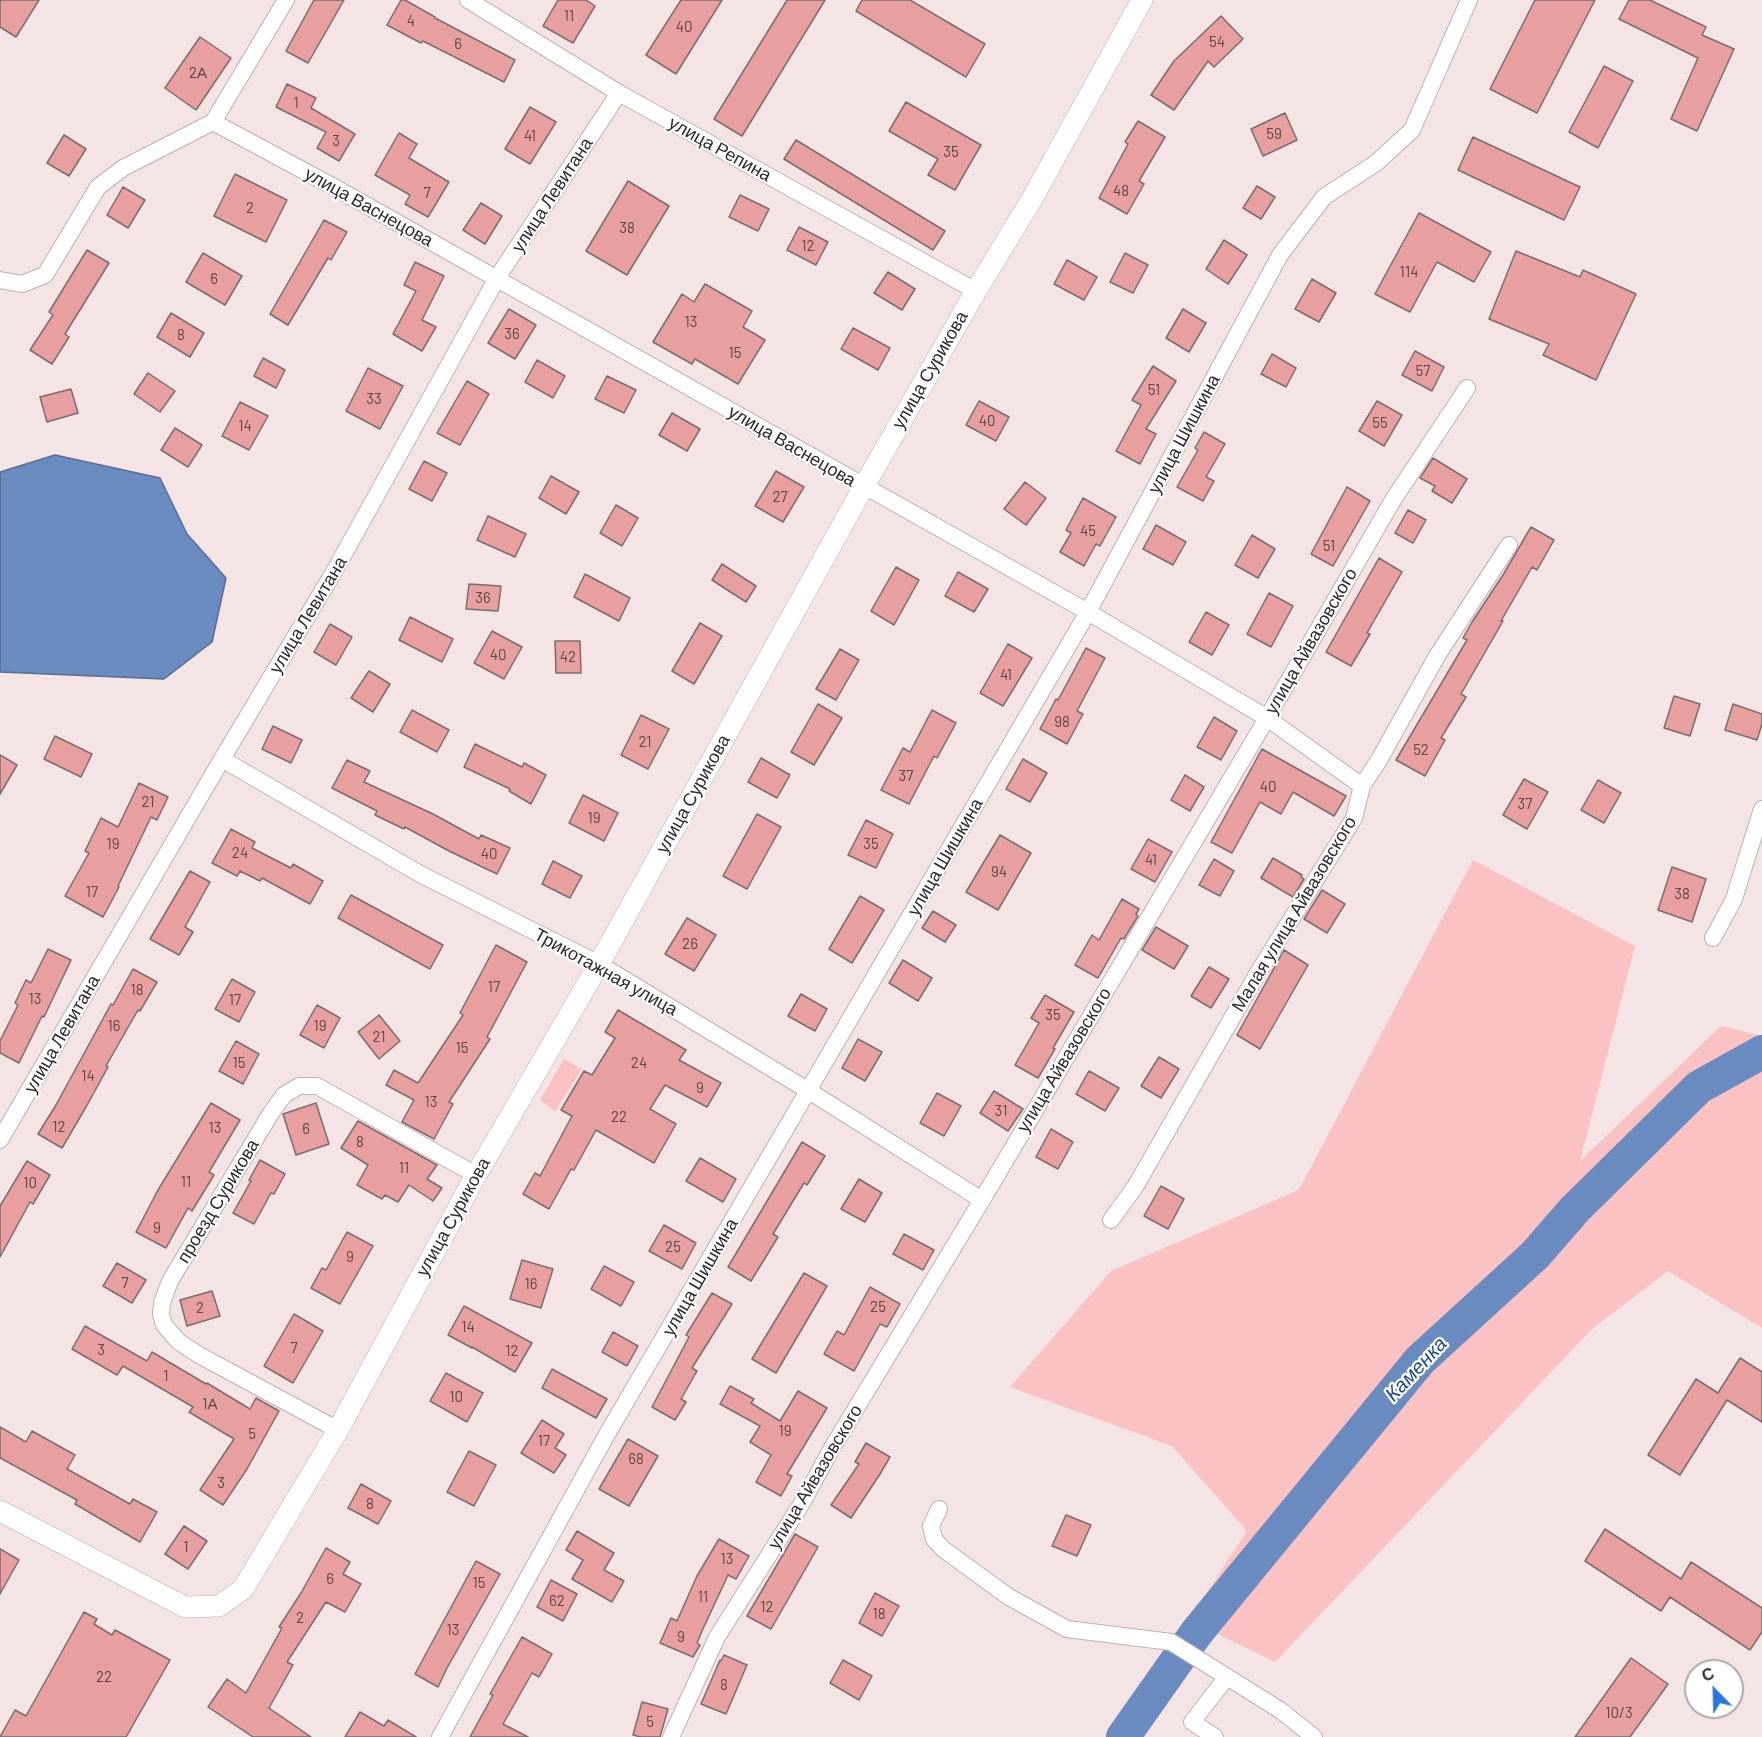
<!DOCTYPE html>
<html>
<head>
<meta charset="utf-8">
<style>
	body { margin:0 }
	#map { position:relative; width:1762px; height:1737px; overflow:hidden; background:#f4e4e4; font-family:Barlow,sans-serif }
	canvas { display:block }
	.north { position:absolute; left:1684px; top:1659px; width:60px; height:60px; box-sizing:border-box; background:#fff; border:2px solid #aca9a9; border-radius:50%; rotate:337deg; font-size:16px; font-weight:700; line-height:24px; text-align:center; color:#2f2929 }
	.north::after { content:''; display:block; margin:auto; width:21px; height:27px; background:#2a75e1; clip-path:polygon(50% 0,100% 100%,50% 72%,0 100%) }
</style>
</head>
<body>
<div id="map">
<canvas width="1762" height="1737"></canvas>
<div class="north">С</div>
</div>
<script>
const g = document.querySelector('canvas').getContext('2d');
g.lineJoin = 'round';
function paint(path, color) { g.fillStyle = color; g.fill(path, 'evenodd'); }
const toPath = rows => new Path2D(rows.map(r => 'M' + r).join(''));
function trace(path, color, width, dash) { g.strokeStyle = color; g.lineWidth = width; g.lineCap = dash ? 'butt' : 'round'; g.setLineDash(dash || []); g.stroke(path); }
function label(font, color, halo, rows, align = 'center') {
  g.font = font + ' Barlow,sans-serif'; g.lineWidth = 4.5; g.setLineDash([]); g.textBaseline = 'middle'; g.strokeStyle = halo; g.fillStyle = color; for (const [text, x, y, turn = 0] of rows) {
    g.save(); g.translate(x, y); g.rotate((+turn || 0) * Math.PI / 180); g.textAlign = isNaN(turn) ? turn : align; if (halo) g.strokeText(text, 0, 0); g.fillText(text, 0, 0); g.restore();
  }
}
const green = toPath([
	[1473,860,1635,946,1580,1161,1721,1026,1762,1036,1762,1328,1668,1271,1593,1328,1275,1662,1189,1620,1247,1531,1172,1446,1010,1387,1111,1271,1299,1190],
	[564,1059,582,1069,555,1111,540,1100]
]);
const water = toPath([
	[55,455,160,478,187,534,226,578,212,642,164,679,0,672,0,472,55,455]
]);
const river = toPath([
	[1123,1737,1197,1632,1420,1360,1535,1255,1575,1209,1699,1087,1762,1052]
]);
const building = toPath([
	[0,0,39,0,16,37,0,27,0,0],
	[314,0,344,0,308,63,286,51,314,0],
	[401,0,405,0,435,17,435,18,515,60,504,82,423,41,421,43,387,25,401,0],
	[558,0,586,0,595,6,573,43,543,26,558,0],
	[681,0,722,0,676,74,646,55,681,0],
	[787,0,825,0,742,136,714,119,787,0],
	[862,0,910,0,985,44,966,77,856,11,862,0],
	[1535,0,1595,0,1537,113,1490,89,1535,0],
	[1629,0,1650,0,1706,27,1702,35,1734,49,1697,131,1671,119,1698,58,1619,19,1629,0],
	[1221,16,1243,39,1214,67,1208,61,1174,110,1151,95,1174,61,1221,16],
	[200,37,231,58,196,110,165,88,200,37],
	[1604,66,1633,81,1598,148,1569,132,1604,66],
	[287,84,316,98,311,108,355,134,339,161,317,148,326,132,276,107,287,84],
	[906,102,981,145,955,190,928,175,938,159,889,131,906,102],
	[530,107,556,122,530,164,505,149,530,107],
	[1285,113,1297,140,1263,156,1251,129,1285,113],
	[1138,121,1165,137,1139,181,1144,184,1127,214,1099,198,1128,144,1125,142,1138,121],
	[399,133,417,144,409,158,449,182,428,217,405,204,410,195,375,175,399,133],
	[64,135,86,149,69,176,47,163,64,135],
	[1473,137,1580,187,1564,220,1458,170,1473,137],
	[796,140,945,231,933,250,784,159,796,140],
	[235,174,287,200,266,242,214,216,235,174],
	[628,181,669,206,627,275,586,251,628,181],
	[1257,186,1275,197,1261,219,1243,208,1257,186],
	[123,187,145,200,128,228,107,215,123,187],
	[740,195,769,209,758,231,729,217,740,195],
	[481,203,502,216,485,244,463,230,481,203],
	[1419,213,1491,252,1474,282,1437,262,1410,312,1375,294,1419,213],
	[324,220,347,232,331,260,328,258,288,325,270,314,324,220],
	[799,227,828,242,816,265,787,250,799,227],
	[1224,240,1247,255,1228,284,1206,269,1224,240],
	[87,250,109,263,65,334,69,337,52,364,30,350,53,315,49,312,87,250],
	[1516,251,1580,277,1583,270,1636,294,1596,380,1543,355,1549,344,1489,319,1516,251],
	[203,253,242,276,225,305,186,282,203,253],
	[1125,253,1148,265,1133,293,1110,282,1125,253],
	[1067,260,1097,277,1084,300,1054,284,1067,260],
	[415,262,444,276,422,320,436,327,422,351,393,334,416,291,404,285,415,262],
	[888,272,915,289,902,310,874,293,888,272],
	[1312,279,1336,293,1319,322,1295,309,1312,279],
	[705,284,752,311,743,327,765,340,738,384,695,359,692,364,653,342,682,294,694,302,705,284],
	[509,309,536,325,515,359,488,343,509,309],
	[1183,309,1206,323,1189,352,1166,338,1183,309],
	[171,313,204,333,190,357,157,337,171,313],
	[853,328,890,348,878,370,841,349,853,328],
	[1415,351,1444,367,1432,391,1402,375,1415,351],
	[1272,354,1296,368,1286,387,1261,374,1272,354],
	[263,358,285,370,276,388,254,376,263,358],
	[537,360,565,376,553,398,525,382,537,360],
	[1153,366,1176,381,1146,429,1156,434,1140,464,1116,451,1141,405,1132,400,1153,366],
	[368,368,403,386,380,429,346,411,368,368],
	[148,373,175,391,160,412,134,394,148,373],
	[607,376,636,390,624,413,595,399,607,376],
	[467,381,489,394,460,445,437,433,467,381],
	[71,389,78,413,47,422,40,397,71,389],
	[979,401,1009,417,996,441,966,425,979,401],
	[1377,401,1402,415,1384,446,1359,431,1377,401],
	[240,402,268,416,249,450,222,436,240,402],
	[672,413,700,429,687,451,659,435,672,413],
	[175,428,202,445,188,467,161,450,175,428],
	[1204,432,1225,444,1206,477,1214,481,1203,501,1177,487,1198,450,1195,448,1204,432],
	[1433,458,1467,479,1452,503,1432,491,1435,486,1420,478,1433,458],
	[424,461,447,473,432,501,409,489,424,461],
	[776,471,804,487,783,522,755,506,776,471],
	[551,476,579,492,566,514,539,498,551,476],
	[1025,482,1046,498,1026,525,1004,509,1025,482],
	[1347,487,1370,501,1333,566,1311,554,1347,487],
	[1083,498,1116,517,1100,546,1096,544,1084,566,1060,552,1071,533,1066,530,1083,498],
	[616,505,638,518,622,546,600,533,616,505],
	[1408,510,1426,520,1413,543,1395,533,1408,510],
	[488,516,526,534,515,557,477,540,488,516],
	[1156,525,1186,542,1173,565,1143,549,1156,525],
	[1531,527,1554,540,1537,570,1532,567,1501,621,1503,621,1461,694,1466,697,1441,738,1445,740,1425,776,1396,760,1467,640,1463,638,1472,622,1503,575,1531,527],
	[1252,535,1275,549,1258,578,1235,565,1252,535],
	[1379,558,1402,572,1367,633,1370,634,1351,666,1326,652,1379,558],
	[722,564,756,586,746,602,712,580,722,564],
	[896,567,919,580,894,625,871,611,896,567],
	[958,572,988,589,974,612,945,596,958,572],
	[585,574,630,598,619,621,574,597,585,574],
	[469,584,501,586,498,611,466,609,469,584],
	[1269,593,1293,606,1271,647,1247,634,1269,593],
	[1206,612,1229,625,1212,655,1189,642,1206,612],
	[410,617,453,639,442,662,399,640,410,617],
	[700,623,722,636,694,684,672,671,700,623],
	[330,624,352,637,336,665,314,652,330,624],
	[492,631,522,647,504,679,474,663,492,631],
	[555,641,580,641,581,673,556,673,555,641],
	[1008,644,1032,658,1003,706,980,693,1008,644],
	[1086,648,1105,658,1077,711,1083,714,1067,744,1040,729,1056,699,1058,700,1086,648],
	[840,649,859,660,836,700,816,689,840,649],
	[369,671,390,684,373,712,351,698,369,671],
	[1674,696,1700,704,1690,736,1664,728,1674,696],
	[818,704,842,718,814,765,791,752,818,704],
	[1733,704,1762,714,1762,724,1757,740,1725,730,1733,704],
	[412,710,449,730,437,752,400,732,412,710],
	[932,710,956,723,937,758,934,756,909,804,881,790,903,748,910,752,932,710],
	[641,715,669,729,648,769,621,755,641,715],
	[1214,717,1237,731,1221,760,1197,747,1214,717],
	[273,726,302,740,291,763,262,749,273,726],
	[55,736,92,754,81,777,44,759,55,736],
	[475,744,522,767,524,763,546,775,531,804,509,791,510,789,464,767,475,744],
	[1262,749,1346,796,1334,816,1293,792,1281,814,1260,802,1232,853,1211,842,1262,749],
	[0,755,17,765,0,794,0,755],
	[761,758,790,775,777,798,748,782,761,758],
	[1023,759,1047,773,1030,802,1006,789,1023,759],
	[347,760,370,771,364,782,433,814,479,839,481,835,510,848,497,874,449,851,405,827,404,829,375,815,377,811,332,788,347,760],
	[1185,775,1204,787,1190,811,1171,800,1185,775],
	[1524,779,1548,792,1527,829,1503,815,1524,779],
	[1598,780,1621,793,1604,823,1581,810,1598,780],
	[139,783,168,797,157,820,151,817,118,886,119,887,103,917,65,896,89,853,85,851,101,818,118,827,139,783],
	[583,795,618,813,604,841,569,823,583,795],
	[757,814,781,827,747,889,723,876,757,814],
	[866,820,893,834,876,868,848,855,866,820],
	[231,829,255,842,252,848,291,868,293,864,323,881,310,904,262,878,260,881,240,871,237,876,212,863,231,829],
	[1000,835,1031,853,998,910,966,892,1000,835],
	[1148,839,1172,852,1155,882,1131,869,1148,839],
	[1273,858,1302,875,1301,877,1304,879,1293,897,1261,878,1273,858],
	[1214,859,1234,871,1220,896,1199,885,1214,859],
	[553,861,582,876,570,898,542,884,553,861],
	[1672,867,1706,879,1692,922,1658,910,1672,867],
	[190,871,210,882,185,927,193,932,179,955,150,939,190,871],
	[1322,890,1345,904,1327,933,1304,919,1322,890],
	[351,895,443,945,430,969,338,918,351,895],
	[860,896,884,910,852,963,829,949,860,896],
	[1122,899,1139,909,1136,914,1138,916,1124,939,1121,938,1098,978,1075,965,1092,935,1099,940,1122,899],
	[933,911,956,925,945,942,922,928,933,911],
	[687,918,716,935,694,971,665,954,687,918],
	[1156,927,1188,946,1174,969,1142,950,1156,927],
	[496,945,527,962,487,1037,490,1039,449,1102,453,1104,434,1139,402,1122,414,1100,386,1085,394,1070,418,1083,463,1015,460,1013,496,945],
	[48,949,71,960,44,1017,42,1016,19,1063,0,1053,0,1041,18,1005,15,1003,26,980,31,983,48,949],
	[1284,950,1308,965,1260,1049,1237,1035,1284,950],
	[903,960,932,978,918,1001,889,983,903,960],
	[1209,967,1229,979,1211,1008,1191,996,1209,967],
	[133,969,157,982,140,1011,138,1010,106,1066,108,1067,86,1107,62,1148,38,1134,56,1105,111,1004,113,1005,133,969],
	[232,979,255,992,239,1022,215,1009,232,979],
	[801,994,827,1009,815,1031,788,1016,801,994],
	[1045,995,1074,1012,1053,1048,1055,1049,1038,1078,1015,1065,1039,1023,1031,1018,1045,995],
	[317,1005,340,1018,324,1048,300,1035,317,1005],
	[618,1010,686,1050,679,1060,721,1083,707,1107,665,1085,650,1109,676,1124,654,1163,596,1130,574,1170,571,1169,549,1209,523,1194,535,1173,540,1176,572,1116,561,1110,584,1071,592,1075,615,1038,605,1032,618,1010],
	[379,1015,400,1041,379,1059,358,1032,379,1015],
	[858,1039,882,1052,865,1081,842,1068,858,1039],
	[236,1041,259,1054,243,1084,219,1071,236,1041],
	[1159,1057,1179,1069,1161,1098,1141,1086,1159,1057],
	[1089,1071,1119,1088,1105,1111,1076,1094,1089,1071],
	[994,1091,1023,1109,1008,1131,980,1113,994,1091],
	[937,1093,961,1106,944,1136,920,1123,937,1093],
	[211,1103,240,1120,209,1172,214,1175,192,1211,188,1208,166,1248,136,1232,158,1190,211,1103],
	[316,1103,329,1144,296,1155,283,1114,316,1103],
	[358,1121,437,1165,427,1179,442,1188,433,1201,409,1185,398,1202,385,1195,382,1199,357,1185,368,1165,341,1148,358,1121],
	[1051,1129,1073,1142,1058,1169,1036,1157,1051,1129],
	[802,1142,825,1156,807,1185,804,1183,773,1234,778,1237,751,1281,728,1267,802,1142],
	[700,1158,736,1179,723,1202,686,1181,700,1158],
	[260,1160,285,1174,274,1194,271,1193,254,1224,233,1213,251,1181,249,1180,260,1160],
	[27,1161,50,1175,33,1204,30,1202,0,1257,0,1206,27,1161],
	[859,1179,882,1193,865,1222,841,1209,859,1179],
	[1161,1186,1184,1199,1168,1229,1144,1216,1161,1186],
	[664,1225,696,1243,682,1269,649,1251,664,1225],
	[347,1232,373,1246,340,1304,311,1288,322,1268,326,1270,347,1232],
	[904,1234,934,1250,923,1270,893,1254,904,1234],
	[522,1260,553,1269,541,1308,510,1299,522,1260],
	[117,1263,146,1280,132,1303,103,1286,117,1263],
	[604,1266,634,1282,621,1306,591,1289,604,1266],
	[804,1273,827,1286,776,1373,752,1359,804,1273],
	[870,1287,900,1304,887,1327,880,1324,854,1371,824,1354,837,1331,844,1335,870,1287],
	[212,1291,220,1316,187,1326,180,1300,212,1291],
	[712,1293,732,1304,692,1368,697,1371,681,1399,686,1402,675,1420,652,1407,689,1337,686,1335,712,1293],
	[464,1306,532,1343,515,1372,472,1347,472,1348,448,1335,464,1306],
	[294,1314,323,1331,293,1383,264,1366,294,1314],
	[85,1326,147,1361,152,1352,206,1384,207,1383,250,1409,256,1398,279,1411,247,1469,223,1505,200,1490,234,1439,189,1412,193,1407,123,1366,117,1375,72,1349,85,1326],
	[613,1332,638,1346,627,1366,602,1352,613,1332],
	[1740,1358,1762,1372,1762,1422,1727,1400,1680,1475,1648,1455,1696,1379,1718,1393,1740,1358],
	[552,1369,607,1399,596,1418,542,1388,552,1369],
	[446,1373,483,1393,467,1422,430,1401,446,1373],
	[730,1386,754,1399,751,1403,780,1421,798,1391,827,1408,787,1474,792,1476,781,1496,756,1482,771,1455,750,1442,760,1426,720,1404,730,1386],
	[542,1420,564,1434,555,1448,566,1455,554,1473,521,1453,542,1420],
	[0,1427,26,1442,32,1431,75,1455,67,1469,130,1504,133,1499,157,1512,140,1542,75,1504,77,1500,0,1458,0,1427],
	[628,1439,658,1456,629,1506,599,1489,628,1439],
	[866,1443,890,1457,880,1474,851,1518,831,1505,859,1464,855,1462,866,1443],
	[469,1451,496,1465,474,1506,447,1492,469,1451],
	[361,1484,391,1501,378,1524,348,1508,361,1484],
	[1066,1515,1091,1525,1077,1556,1052,1546,1066,1515],
	[184,1526,207,1541,188,1569,165,1554,184,1526],
	[1605,1529,1681,1579,1691,1562,1762,1608,1762,1632,1750,1650,1670,1597,1661,1611,1585,1561,1605,1529],
	[577,1531,614,1553,604,1570,624,1581,612,1602,572,1579,583,1560,566,1550,577,1531],
	[795,1534,818,1547,771,1629,747,1616,795,1534],
	[719,1539,749,1556,736,1579,728,1575,702,1631,697,1643,700,1645,693,1657,660,1643,671,1618,677,1621,697,1576,719,1539],
	[326,1548,350,1562,343,1574,361,1584,345,1612,326,1602,287,1662,293,1665,269,1708,311,1737,253,1737,208,1707,227,1679,246,1693,282,1628,279,1627,301,1593,326,1548],
	[0,1549,19,1560,0,1594,0,1549],
	[476,1561,500,1574,447,1668,438,1687,415,1674,476,1561],
	[551,1580,577,1594,563,1621,537,1607,551,1580],
	[875,1593,899,1606,882,1636,859,1623,875,1593],
	[84,1612,97,1619,94,1624,112,1635,115,1630,170,1660,126,1737,0,1737,15,1710,26,1716,84,1612],
	[522,1637,552,1654,539,1677,532,1673,503,1724,528,1737,470,1737,493,1695,490,1694,522,1637],
	[724,1655,747,1665,726,1714,701,1704,720,1660,721,1661,724,1655],
	[1631,1658,1668,1684,1630,1737,1575,1737,1631,1658],
	[843,1660,872,1676,859,1700,830,1683,843,1660],
	[642,1702,668,1709,660,1737,641,1737,633,1735,642,1702],
	[360,1712,384,1726,388,1720,416,1737,345,1737,360,1712]
]);
const minor = toPath([
	[468,0,619,93,976,291],
	[213,122,334,187,1088,612,1267,718,1362,786],
	[0,280,22,284,45,275,98,187,123,168,213,122,286,0],
	[222,759,420,874,599,964,809,1091,982,1200],
	[1713,938,1734,899,1762,809],
	[0,1140,222,759,335,570,497,278,619,93],
	[1111,1220,1135,1187,1259,971,1354,818,1362,786,1379,760,1437,656,1509,545],
	[338,1430,199,1355,179,1342,164,1325,161,1314,162,1303,170,1281,271,1113,284,1095,299,1086,317,1086,476,1175],
	[939,1509,931,1526,934,1539,943,1549,1009,1597,1067,1629,1171,1642,1280,1710,1314,1737],
	[440,1737,606,1436,1088,612,1280,255,1324,197,1376,163,1412,130,1469,0],
	[671,1737,717,1637,802,1503,832,1448,982,1200,1267,718,1393,500,1467,388],
	[1215,1737,1192,1722,1227,1677]
]);
const tertiary = toPath([
	[0,1511,185,1607,219,1606,243,1589,338,1430,476,1175,599,964,864,486,976,291,1032,199,1142,0]
]);
const numberNames = [
	["11",569,16],
	["4",411,21],
	["40",684,27],
	["54",1217,42],
	["6",458,44],
	["2А",198,73],
	["1",296,103],
	["59",1274,134],
	["41",530,136],
	["3",336,141],
	["35",951,152],
	["48",1121,191],
	["7",427,193],
	["2",250,208],
	["38",627,228],
	["12",808,246],
	["114",1409,272],
	["6",214,279],
	["13",691,322],
	["36",512,334],
	["8",181,335],
	["15",735,353],
	["57",1423,371],
	["51",1154,390],
	["33",374,399],
	["40",987,421],
	["55",1380,423],
	["14",245,426],
	["27",780,497],
	["45",1088,531],
	["51",1329,546],
	["36",483,598],
	["40",498,655],
	["42",568,657],
	["41",1006,675],
	["98",1062,722],
	["21",645,742],
	["52",1421,750],
	["37",906,776],
	["40",1268,787],
	["21",148,802],
	["37",1525,804],
	["19",594,818],
	["19",113,844],
	["35",871,844],
	["24",240,853],
	["40",489,854],
	["41",1151,860],
	["94",999,872],
	["17",92,892],
	["38",1682,894],
	["26",690,944],
	["17",494,987],
	["18",137,990],
	["13",35,999],
	["17",235,1000],
	["35",1053,1015],
	["16",114,1026],
	["19",320,1026],
	["21",379,1037],
	["15",462,1048],
	["15",239,1063],
	["24",639,1063],
	["14",88,1076],
	["9",700,1088],
	["13",431,1102],
	["31",1001,1111],
	["22",619,1117],
	["12",59,1127],
	["13",215,1128],
	["6",306,1129],
	["8",360,1142],
	["11",404,1168],
	["11",186,1182],
	["10",30,1183],
	["9",157,1228],
	["25",673,1247],
	["9",350,1257],
	["7",125,1283],
	["16",531,1284],
	["25",878,1307],
	["2",200,1308],
	["14",468,1327],
	["7",294,1348],
	["3",101,1350],
	["12",512,1351],
	["1",166,1376],
	["10",456,1397],
	["1А",210,1404],
	["19",785,1431],
	["5",252,1434],
	["17",544,1441],
	["68",636,1459],
	["3",221,1483],
	["8",370,1504],
	["1",186,1547],
	["13",727,1559],
	["6",330,1579],
	["15",479,1583],
	["11",703,1597],
	["62",557,1601],
	["12",767,1607],
	["18",879,1614],
	["2",300,1618],
	["13",453,1630],
	["9",681,1637],
	["22",104,1677],
	["8",724,1685],
	["10/3",1619,1713],
	["5",650,1722]
];
const streetNames = [
	["улица Репина",720,149,29],
	["улица Левитана",552,195,-57],
	["улица Васнецова",369,207,29],
	["улица Сурикова",930,370,-60],
	["улица Шишкина",1184,434,-62],
	["улица Васнецова",792,446,30],
	["улица Левитана",308,615,-59],
	["улица Айвазовского",1311,641,-60],
	["улица Сурикова",693,794,-61],
	["улица Шишкина",945,857,-60],
	["Малая улица Айвазовского",1294,914,-59],
	["Трикотажная улица",606,972,29],
	["улица Левитана",62,1034,-60],
	["улица Айвазовского",1064,1060,-59],
	["проезд Сурикова",218,1201,-59],
	["улица Сурикова",453,1217,-61],
	["улица Шишкина",700,1277,-60],
	["улица Айвазовского",815,1477,-59]
];
const waterNames = [
	["Каменка",1416,1369,-47]
];
paint(green, '#fac2c2');
paint(water, '#698bbf');
trace(water, '#586e92', 1.5);
trace(river, '#698bbf', 34);
paint(building, '#e79f9f');
trace(building, '#7b6d6d', 1.5);
trace(minor, '#c0b1b1', 18);
trace(tertiary, '#c0b1b1', 22);
trace(minor, '#fff', 16);
trace(tertiary, '#fff', 21);
label('15px', '#5d4646', null, numberNames);
label('18px', '#2f2929', '#fff', streetNames);
label('italic 20px', '#1e4989', '#fff', waterNames);
</script>
</body>
</html>
